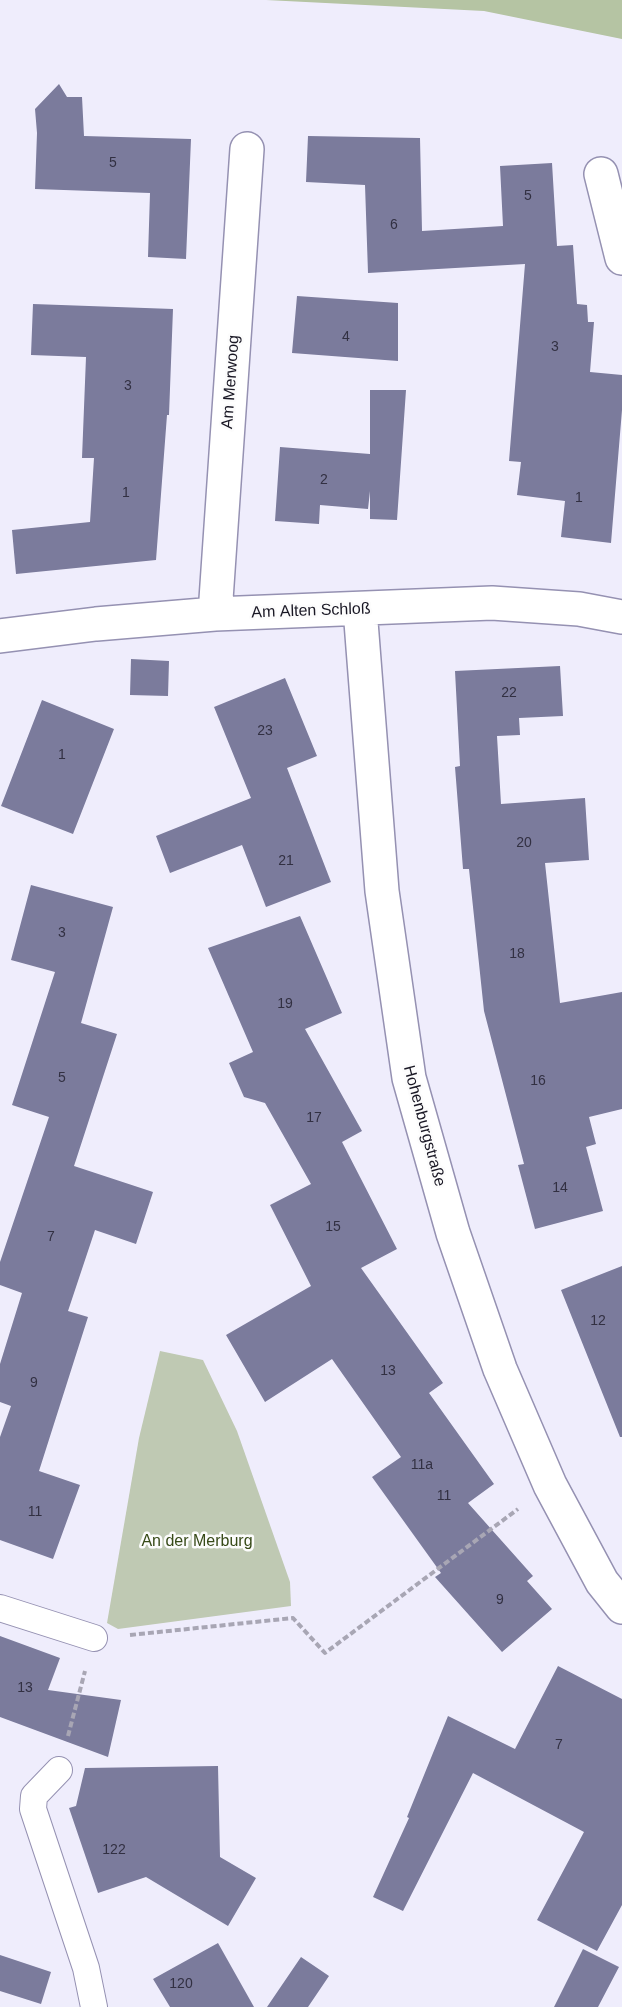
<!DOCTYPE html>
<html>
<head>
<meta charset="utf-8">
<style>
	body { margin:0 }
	canvas { display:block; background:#efedfc }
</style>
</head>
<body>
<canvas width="622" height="2007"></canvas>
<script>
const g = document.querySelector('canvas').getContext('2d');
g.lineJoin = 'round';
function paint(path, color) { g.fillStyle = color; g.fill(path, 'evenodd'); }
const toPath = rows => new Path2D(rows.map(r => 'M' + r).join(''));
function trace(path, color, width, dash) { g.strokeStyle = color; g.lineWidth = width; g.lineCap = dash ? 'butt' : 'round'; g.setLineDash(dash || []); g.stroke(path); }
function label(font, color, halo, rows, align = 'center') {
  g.font = font + ' Helvetica,sans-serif'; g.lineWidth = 5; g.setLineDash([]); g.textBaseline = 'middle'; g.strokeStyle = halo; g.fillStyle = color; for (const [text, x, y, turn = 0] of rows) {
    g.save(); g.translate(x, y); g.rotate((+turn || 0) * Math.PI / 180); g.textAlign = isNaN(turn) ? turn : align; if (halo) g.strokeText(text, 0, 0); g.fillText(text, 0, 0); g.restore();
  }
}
const green = toPath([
	[160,1351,203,1360,237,1431,290,1582,291,1606,118,1629,107,1623,139,1438]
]);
const forest = toPath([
	[266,0,622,0,622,39,484,11]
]);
const building = toPath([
	[59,84,67,97,82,97,84,136,191,139,186,259,148,257,150,193,35,189,37,133,35,109],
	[308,136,420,138,422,231,503,226,500,166,552,163,557,246,573,245,577,304,587,305,588,322,594,322,590,372,622,375,622,410,611,543,561,537,565,501,517,495,521,462,509,461,525,264,368,273,365,185,306,182],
	[297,296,398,303,398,361,292,353],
	[33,304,173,309,169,415,167,415,156,560,16,574,12,530,90,522,94,458,82,458,86,357,31,355],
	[370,390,406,390,397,520,370,519,370,491,368,509,320,505,319,524,275,521,280,447,370,454],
	[131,659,169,661,168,696,130,695],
	[560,666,563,716,519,718,520,735,497,736,501,804,585,798,589,860,545,863,560,1003,622,992,622,1109,589,1117,596,1144,586,1147,603,1211,535,1229,518,1165,524,1164,484,1011,469,869,463,869,455,767,460,766,455,671],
	[285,678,317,756,287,768,331,882,266,907,242,845,170,873,156,836,251,798,214,707],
	[42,700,114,729,73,834,1,806],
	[31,885,113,907,81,1023,117,1034,74,1166,153,1192,136,1244,95,1230,68,1311,88,1317,39,1471,80,1485,53,1559,0,1540,0,1437,11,1406,0,1402,0,1364,22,1293,0,1285,0,1262,49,1117,12,1105,55,972,11,960],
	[300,916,342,1013,305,1029,362,1131,342,1142,397,1249,361,1268,443,1383,429,1393,494,1484,468,1503,533,1576,527,1581,552,1609,502,1652,435,1577,441,1573,372,1477,401,1457,332,1359,265,1402,226,1335,311,1286,270,1205,311,1184,265,1103,244,1097,229,1063,253,1052,208,948],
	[622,1266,622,1437,620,1437,561,1290],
	[0,1636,60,1658,48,1690,121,1700,108,1757,0,1717],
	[558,1666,622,1699,622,1905,597,1951,537,1920,584,1832,473,1773,403,1911,373,1897,409,1818,407,1817,448,1716,515,1749],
	[218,1766,220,1857,256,1878,228,1926,146,1877,98,1893,69,1808,76,1806,85,1768],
	[218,1943,254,2007,170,2007,153,1979],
	[583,1949,619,1967,598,2007,554,2007],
	[0,1955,51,1972,41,2004,0,1991],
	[301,1957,329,1976,308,2007,267,2007]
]);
const path = toPath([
	[130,1635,293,1618,325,1653,518,1509],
	[68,1736,85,1671]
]);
const lane = toPath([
	[0,1608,94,1638],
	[59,1770,34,1796,33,1809,86,1968,94,2007]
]);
const street = toPath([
	[601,174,622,258],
	[360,609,382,891,409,1078,453,1233,500,1369,550,1485,602,1582,622,1607],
	[215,614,247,149],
	[0,636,96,624,215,614,492,603,579,609,622,617]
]);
const numberNames = [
	["5",113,163],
	["5",528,196],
	["6",394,225],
	["4",346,337],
	["3",555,347],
	["3",128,386],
	["2",324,480],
	["1",126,493],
	["1",579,498],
	["22",509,693],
	["23",265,731],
	["1",62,755],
	["20",524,843],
	["21",286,861],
	["3",62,933],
	["18",517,954],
	["19",285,1004],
	["5",62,1078],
	["16",538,1081],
	["17",314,1118],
	["14",560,1188],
	["15",333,1227],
	["7",51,1237],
	["12",598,1321],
	["13",388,1371],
	["9",34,1383],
	["11a",422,1465],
	["11",444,1496],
	["11",35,1512],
	["9",500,1600],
	["13",25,1688],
	["7",559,1745],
	["122",114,1850],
	["120",181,1984]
];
const streetNames = [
	["Am Merwoog",231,382,-86],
	["Am Alten Schloß",311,611,-2],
	["Hohenburgstraße",424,1126,75]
];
const parkNames = [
	["An der Merburg",197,1542]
];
paint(green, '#bfc9b3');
paint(forest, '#b5c4a3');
paint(building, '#7b7b9c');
trace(lane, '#9591b2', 28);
trace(street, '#9591b2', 36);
trace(path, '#a8a6b4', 4, [6, 3]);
trace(lane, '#fff', 26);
trace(street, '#fff', 33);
label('14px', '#323042', null, numberNames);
label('16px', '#191724', '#fcfcfc', streetNames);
label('16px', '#374a18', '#fcfcfc', parkNames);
</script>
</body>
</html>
